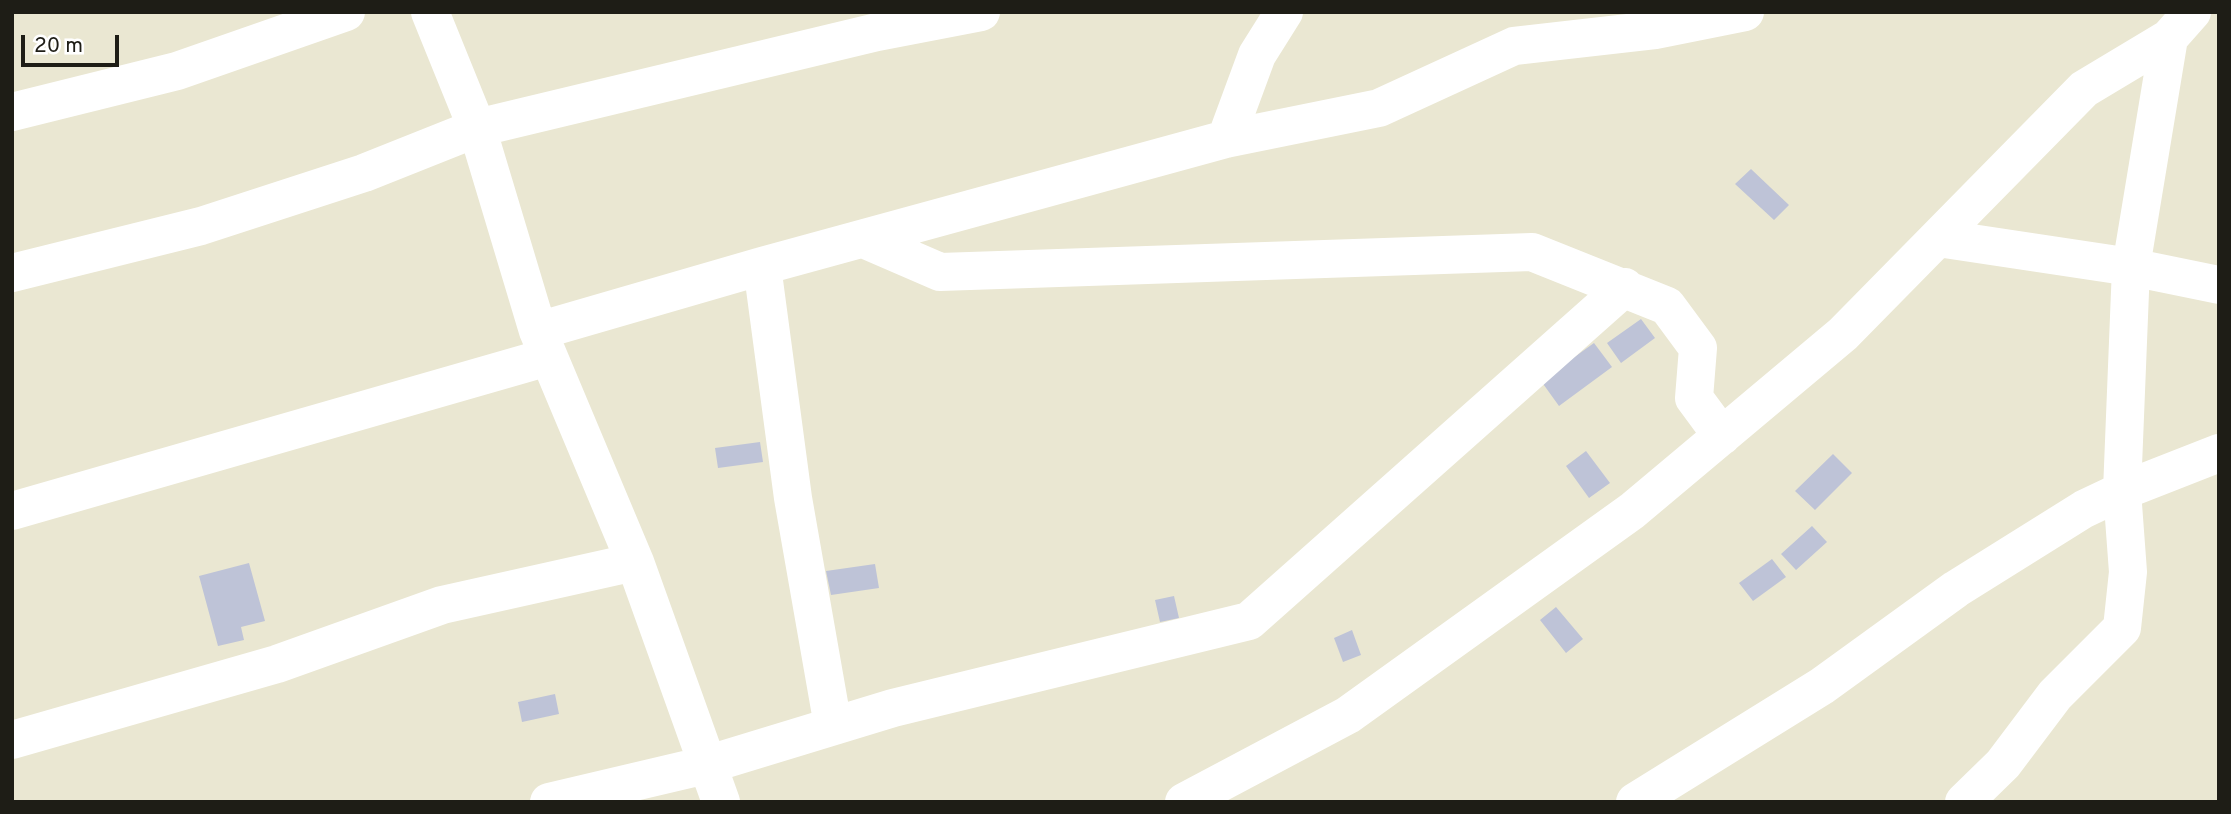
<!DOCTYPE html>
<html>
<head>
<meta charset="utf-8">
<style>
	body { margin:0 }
	#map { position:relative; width:2231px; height:814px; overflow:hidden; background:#eae7d2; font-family:Overpass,sans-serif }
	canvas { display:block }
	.frame { position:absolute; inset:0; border:14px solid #1e1d16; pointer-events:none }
	.scale { position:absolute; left:21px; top:35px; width:98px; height:32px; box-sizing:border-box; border:4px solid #1e1d16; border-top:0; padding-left:9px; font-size:21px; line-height:24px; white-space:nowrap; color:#1e1d16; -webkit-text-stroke:5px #fff; paint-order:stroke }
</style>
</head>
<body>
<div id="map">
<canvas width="2231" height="814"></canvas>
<div class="frame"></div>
<div class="scale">20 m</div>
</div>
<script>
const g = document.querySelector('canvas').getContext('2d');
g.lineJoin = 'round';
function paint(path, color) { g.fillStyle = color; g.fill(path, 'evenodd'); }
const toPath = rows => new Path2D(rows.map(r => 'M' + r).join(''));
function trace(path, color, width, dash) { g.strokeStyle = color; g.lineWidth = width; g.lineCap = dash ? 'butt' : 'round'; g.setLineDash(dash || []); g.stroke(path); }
const building = toPath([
	[1751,169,1789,205,1774,220,1735,184],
	[1641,319,1655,338,1621,363,1607,343],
	[1594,343,1612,367,1559,406,1541,381],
	[760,442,763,462,718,468,715,448],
	[1586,451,1610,483,1589,498,1566,466],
	[1833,454,1852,473,1815,510,1795,491],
	[1812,526,1827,542,1796,570,1781,554],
	[1772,559,1786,577,1753,601,1739,583],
	[249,563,265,621,241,627,244,640,218,646,199,576],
	[875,564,879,588,831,595,826,571],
	[1174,596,1179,618,1160,622,1155,600],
	[1556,607,1583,639,1566,653,1540,620],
	[1352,630,1361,655,1343,662,1334,638],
	[555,694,559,714,522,722,518,702]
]);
const minor = toPath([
	[430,12,477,128,538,331,635,562,721,802],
	[12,112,177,71,346,12],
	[1226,139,1257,55,1284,12],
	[1938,238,2131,267,2219,285],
	[866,240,940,272,1532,252,1667,306,1698,348,1694,398,1722,436],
	[762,266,793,498,833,726],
	[12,273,201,226,364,173,477,128,877,32,981,12],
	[538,331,762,266,1226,139,1379,108,1514,46,1655,30,1745,12],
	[12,511,548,357],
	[12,740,277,664,442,605,635,562],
	[549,802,706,765,893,708,1249,621,1625,287],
	[1184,802,1348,715,1632,511,1843,334,2084,89,2169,38],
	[1635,802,1822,686,1956,589,2084,509,2122,491,2131,267,2169,38,2192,12],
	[1964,802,2003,764,2055,695,2122,628,2128,572,2122,491,2219,453]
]);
paint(building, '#bec3d7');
trace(minor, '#fff', 38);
</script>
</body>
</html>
